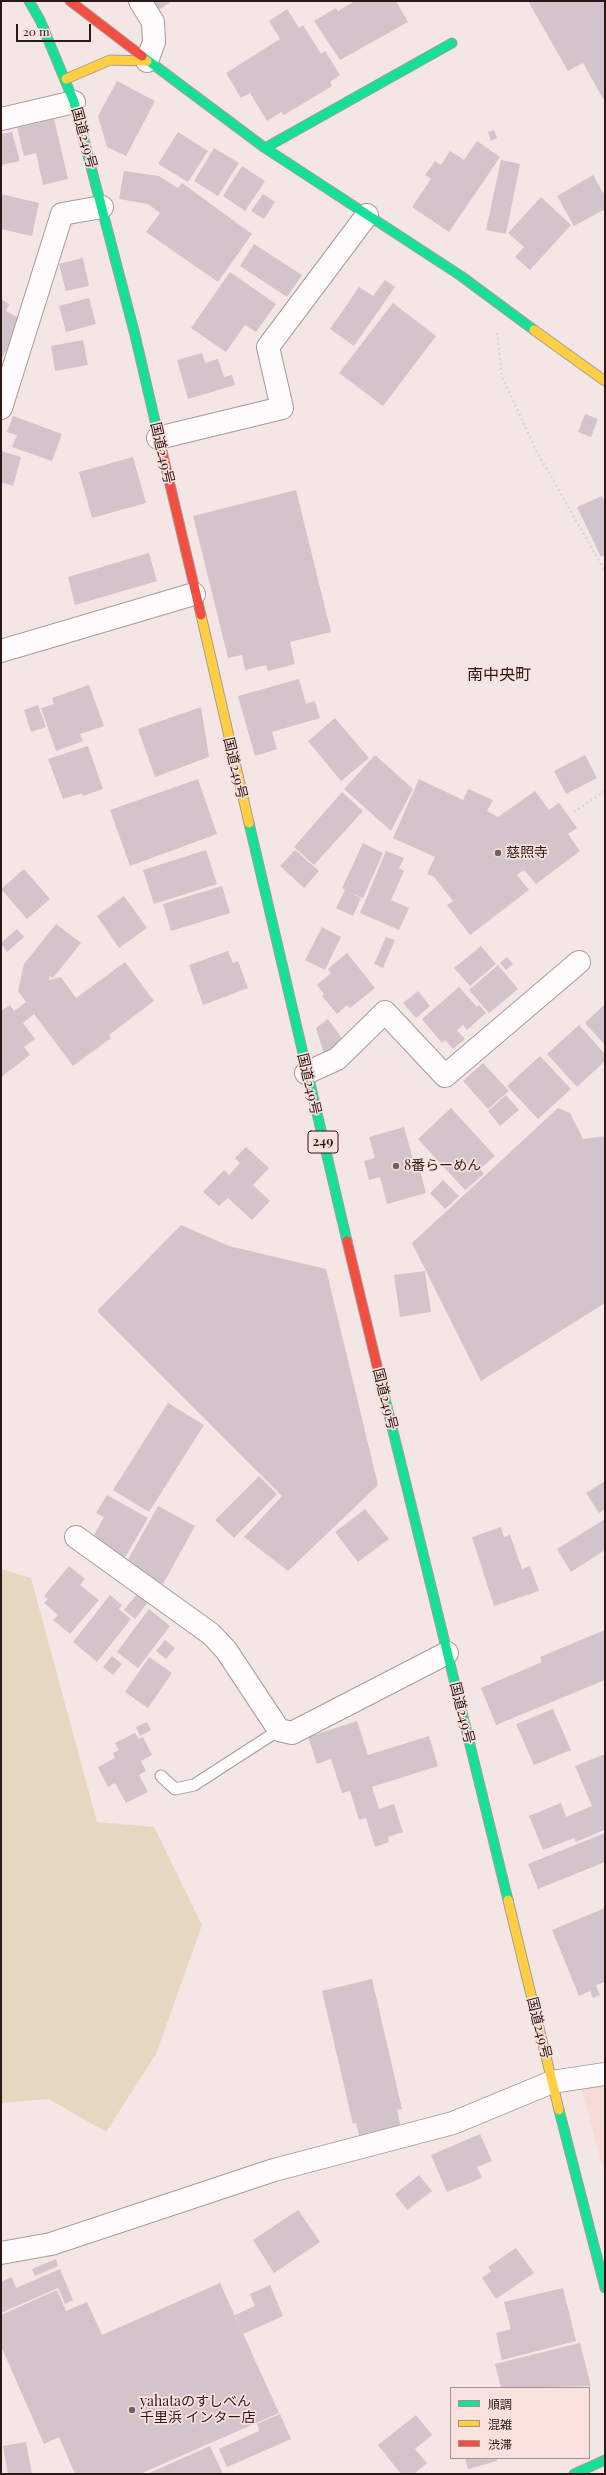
<!DOCTYPE html>
<html>
<head>
<meta charset="utf-8">
<style>
	body { margin:0 }
	#map { position:relative; width:606px; height:2475px; overflow:hidden; background:#f3e6e4; font-family:"Playfair Display","Noto Sans JP",serif }
	canvas { display:block }
	.frame { position:absolute; inset:0; border:2px solid #2c1815; pointer-events:none }
	.legend { position:absolute; left:450px; top:2387px; width:140px; height:72px; box-sizing:border-box; background:#f9e1de; border:1px solid #a7918e; margin:0; padding:5px 7px; list-style:none; font-size:12px; color:#2c1815 }
	.legend li { display:flex; align-items:center; gap:8px; height:20px }
	.legend b { width:20px; border:1px solid #a7918e }
	.scale { position:absolute; left:16px; top:24px; width:75px; height:18px; box-sizing:border-box; border:2px solid #2c1815; border-top:0; padding-left:5px; font-size:12px; line-height:14px; white-space:nowrap; color:#2c1815; -webkit-text-stroke:3px #f9e1de; paint-order:stroke }
</style>
</head>
<body>
<div id="map">
<canvas width="606" height="2475"></canvas>
<div class="frame"></div>
<ul class="legend">
<li><b style="height:5px;background:#16e098"></b>順調</li>
<li><b style="height:5px;background:#ffcf43"></b>混雑</li>
<li><b style="height:5px;background:#f24e42"></b>渋滞</li>
</ul>
<div class="scale">20 m</div>
</div>
<script>
const g = document.querySelector('canvas').getContext('2d');
g.lineJoin = 'round';
function paint(path, color) { g.fillStyle = color; g.fill(path, 'evenodd'); }
const toPath = rows => new Path2D(rows.map(r => 'M' + r).join(''));
function trace(path, color, width, dash) { g.strokeStyle = color; g.lineWidth = width; g.lineCap = dash ? 'butt' : 'round'; g.setLineDash(dash || []); g.stroke(path); }
function label(font, color, halo, rows, align = 'center') {
  g.font = font + ' "Playfair Display","Noto Sans JP",serif'; g.lineWidth = 3.5; g.setLineDash([]); g.textBaseline = 'middle'; g.strokeStyle = halo; g.fillStyle = color; for (const [text, x, y, turn = 0] of rows) {
    g.save(); g.translate(x, y); g.rotate((+turn || 0) * Math.PI / 180); g.textAlign = isNaN(turn) ? turn : align; if (halo) g.strokeText(text, 0, 0); g.fillText(text, 0, 0); g.restore();
  }
}
const built = toPath([
	[605,2084,605,2175,581,2087]
]);
const green = toPath([
	[1,1569,31,1578,97,1822,154,1827,202,1925,156,2054,106,2132,49,2099,1,2103]
]);
const building = toPath([
	[151,1,172,1,157,11],
	[355,1,396,1,408,22,340,60,314,21,336,8,338,11],
	[528,1,605,1,605,102,583,63,568,71],
	[287,9,299,28,303,25,321,54,325,51,340,75,330,82,332,86,284,115,281,112,267,121,250,93,241,98,226,73,280,39,269,21],
	[117,81,155,101,126,156,107,147,98,116],
	[54,119,68,179,43,185,36,153,24,156,17,128],
	[494,130,497,138,491,141,488,132],
	[12,132,20,161,1,165,1,134],
	[178,132,208,151,188,182,158,164],
	[477,141,500,157,449,232,412,207,431,179,425,175,435,161,441,165,450,151,464,160],
	[214,148,239,163,218,196,194,181],
	[501,160,520,164,506,234,486,230],
	[242,166,265,181,245,211,223,196],
	[124,171,159,176,178,188,182,183,252,234,218,282,146,232,160,213,148,204,119,199],
	[593,175,605,196,605,209,574,226,557,196],
	[1,194,39,203,32,236,1,229],
	[263,194,275,202,264,219,251,211],
	[541,197,571,225,530,270,515,257,524,247,508,233],
	[254,244,302,275,287,297,240,266],
	[83,258,89,286,66,291,59,264],
	[230,272,276,304,256,332,245,325,226,352,191,328],
	[385,280,395,287,354,346,330,329,359,287,373,296],
	[89,298,96,324,66,332,59,306],
	[1,299,9,304,6,311,22,320,1,360],
	[393,303,436,336,383,406,339,373],
	[83,340,88,365,55,371,51,346],
	[202,353,205,363,218,359,224,377,232,375,235,385,188,399,177,360],
	[585,414,598,419,591,437,578,432],
	[13,416,62,434,52,461,12,447,17,435,7,432],
	[1,451,21,457,13,486,1,482],
	[133,457,146,503,92,518,79,472],
	[296,490,331,632,290,642,295,664,268,671,266,665,245,670,242,655,228,658,193,516],
	[602,496,605,503,605,555,601,557,577,507],
	[149,553,157,581,75,605,68,577],
	[299,679,306,704,315,701,320,718,272,732,277,749,255,756,238,696],
	[89,685,104,726,80,734,83,741,56,751,41,708,54,704,52,698],
	[38,705,46,727,31,732,24,710],
	[201,707,209,757,155,777,138,729],
	[335,718,369,758,341,781,308,741],
	[88,746,103,789,83,796,82,793,63,799,48,759],
	[375,755,413,789,391,831,344,789],
	[585,755,597,778,566,794,554,771],
	[198,779,217,834,130,866,110,810],
	[419,779,463,800,468,789,493,800,487,811,498,817,535,791,549,810,559,803,577,828,568,834,580,851,536,884,524,870,517,875,529,890,470,935,447,905,453,901,434,877,427,874,435,857,393,838],
	[342,792,363,811,314,865,294,847],
	[363,843,383,853,363,898,349,892,361,898,353,916,336,908,345,890,342,888],
	[206,850,217,884,154,904,143,870],
	[295,850,319,871,304,888,280,866],
	[386,851,404,858,399,868,404,871,391,900,409,908,399,930,360,913],
	[24,869,50,899,27,919,1,889],
	[222,886,230,913,171,931,163,904],
	[124,896,147,928,119,948,97,916],
	[56,924,81,943,53,978,50,976,49,980,61,977,76,998,125,962,154,1001,109,1035,111,1038,73,1066,34,1014,23,1023,35,1039,24,1047,30,1055,1,1077,1,1011,10,1005,14,1011,26,1002,18,991,24,964],
	[322,927,341,937,325,970,305,960],
	[17,929,24,937,7,952,1,943],
	[386,937,395,940,383,968,374,964],
	[481,946,496,964,470,986,454,968],
	[228,951,233,963,238,961,248,988,203,1005,189,965],
	[347,953,375,988,350,1008,347,1005,337,1014,322,996,324,994,317,985,331,973,328,969],
	[507,957,513,964,506,970,500,963],
	[498,965,518,989,489,1013,469,990],
	[459,987,477,1007,479,1005,486,1013,467,1030,463,1025,457,1030,465,1039,453,1049,445,1040,442,1043,422,1019],
	[418,991,430,1006,416,1018,403,1003],
	[605,1004,605,1045,585,1023],
	[328,1019,343,1040,324,1054,316,1028],
	[579,1025,605,1054,605,1061,577,1087,547,1054],
	[540,1056,571,1089,538,1119,507,1086],
	[483,1063,509,1091,488,1109,463,1081],
	[506,1095,519,1110,500,1126,488,1111],
	[451,1108,495,1156,480,1169,484,1174,465,1190,418,1139],
	[558,1108,570,1113,583,1139,605,1136,605,1303,481,1381,412,1243],
	[404,1127,416,1170,420,1170,426,1193,387,1204,380,1177,369,1180,364,1161,375,1158,369,1137],
	[246,1147,269,1168,253,1185,270,1201,252,1220,228,1198,219,1206,203,1192,224,1170,229,1175,240,1163,235,1158],
	[443,1180,459,1196,445,1209,430,1193],
	[181,1225,229,1246,326,1269,378,1485,288,1571,244,1537,282,1496,97,1311],
	[425,1271,431,1312,400,1317,394,1275],
	[168,1403,204,1425,149,1512,113,1490],
	[259,1476,277,1494,234,1538,215,1520],
	[605,1481,605,1509,599,1513,586,1493],
	[107,1495,148,1518,123,1561,90,1542,104,1517,96,1513],
	[158,1506,195,1526,163,1584,126,1563],
	[365,1509,389,1539,358,1562,335,1532],
	[605,1519,605,1550,571,1572,557,1549],
	[501,1527,504,1537,510,1535,522,1569,530,1566,539,1591,494,1606,472,1537],
	[69,1566,85,1579,80,1585,99,1600,70,1634,53,1620,58,1615,44,1603,48,1599,44,1596],
	[137,1594,148,1602,135,1619,124,1610],
	[110,1595,122,1605,119,1609,131,1619,97,1662,73,1642],
	[149,1609,170,1626,138,1668,117,1652],
	[605,1630,605,1680,496,1725,481,1688,542,1662,540,1657],
	[165,1640,175,1648,166,1659,156,1651],
	[112,1656,122,1664,113,1675,103,1667],
	[149,1657,172,1673,148,1708,125,1692],
	[553,1709,571,1750,534,1765,516,1724],
	[357,1721,368,1755,429,1736,438,1766,372,1787,379,1809,394,1804,403,1832,388,1837,389,1842,375,1847,366,1818,359,1820,350,1791,342,1793,331,1759,317,1764,308,1737],
	[147,1722,151,1730,140,1736,136,1727],
	[135,1733,139,1739,143,1737,152,1755,141,1761,146,1771,139,1775,148,1792,126,1803,115,1783,108,1787,98,1767,115,1758,113,1753,119,1750,115,1743],
	[605,1754,604,1830,576,1842,574,1838,543,1850,529,1816,561,1803,566,1817,592,1806,575,1766],
	[605,1833,605,1862,538,1889,528,1864],
	[605,1908,605,1982,596,1985,600,1995,593,1998,590,1991,579,1996,552,1930],
	[372,1979,402,2109,397,2110,401,2128,360,2138,356,2123,353,2124,322,1991],
	[480,2134,492,2161,477,2167,482,2178,447,2192,431,2155],
	[419,2175,432,2191,407,2210,395,2194],
	[298,2210,320,2242,274,2273,253,2240],
	[516,2248,534,2273,496,2299,482,2278,491,2271,488,2267],
	[56,2259,58,2266,35,2276,32,2269],
	[60,2269,73,2300,65,2304,58,2288,1,2313,1,2282,12,2277,16,2288],
	[220,2283,279,2413,140,2474,75,2474,59,2437,44,2444,1,2346,1,2315,57,2290,66,2311,87,2302,102,2335],
	[270,2285,283,2316,243,2334,235,2315,255,2306,250,2294],
	[563,2288,576,2341,502,2360,496,2333,511,2329,504,2302],
	[580,2343,591,2386,501,2388,495,2364],
	[280,2414,291,2439,227,2467,219,2449,259,2431,257,2424],
	[416,2415,432,2435,415,2449,427,2463,414,2474,401,2474,378,2445],
	[26,2442,32,2474,8,2474,3,2446],
	[210,2446,223,2474,147,2474],
	[465,2458,496,2458,497,2461,468,2469]
]);
const path = toPath([
	[497,333,502,377,537,452,605,571],
	[574,812,605,791]
]);
const lane = toPath([
	[161,1776,175,1789,194,1785,279,1730]
]);
const street = toPath([
	[140,1,153,22,154,42,147,61],
	[1,119,74,102],
	[1,408,62,214,102,207],
	[158,438,282,408,268,347,367,215],
	[1,651,194,594],
	[306,1073,337,1059,385,1012,445,1076,579,962],
	[76,1537,211,1634,226,1650,279,1730,292,1733,447,1653],
	[1,2253,51,2244,274,2170,453,2123,552,2082,605,2074]
]);
const fast = toPath([
	[29,1,40,20,74,102,135,335,162,451],
	[142,56,265,148,461,276,534,330],
	[265,148,452,43],
	[249,823,347,1241],
	[379,1374,508,1900],
	[559,2110,605,2288],
	[574,2474,605,2460]
]);
const slow = toPath([
	[66,79,110,60,147,61],
	[534,330,605,381],
	[201,615,249,823],
	[508,1900,559,2110]
]);
const jam = toPath([
	[70,1,142,56],
	[162,451,201,615],
	[347,1241,379,1374]
]);
const markers = [
	[498,853,4,"#72605d"],
	[396,1166,4,"#72605d"],
	[132,2410,4,"#72605d"]
];
const shields = [
	[323,1142,30]
];
const shieldNames = [
	["249",323,1142]
];
const streetNames = [
	["国道249号",84,138,75],
	["国道249号",162,453,77],
	["国道249号",235,768,77],
	["国道249号",309,1084,77],
	["国道249号",385,1399,76],
	["国道249号",462,1713,76],
	["国道249号",539,2028,76]
];
const poiNames = [
	["慈照寺",506,853],
	["8番らーめん",404,1166],
	["yahataのすしべん",140,2402],
	["千里浜 インター店",140,2418]
];
const quarterNames = [
	["南中央町",499,675]
];
paint(built, '#f7dbd7');
paint(green, '#e6d7c0');
paint(building, '#d3c4cc');
trace(lane, '#aa9b99', 13);
trace(street, '#aa9b99', 24);
trace(fast, '#aa9b99', 11);
trace(slow, '#aa9b99', 11);
trace(jam, '#aa9b99', 11);
trace(path, '#dad6d5', 2.5, [2, 3]);
trace(lane, '#fdfbfb', 11);
trace(street, '#fdfbfb', 22);
trace(fast, '#16e098', 9);
trace(slow, '#ffcf43', 9);
trace(jam, '#f24e42', 9);
for (const [x, y, r, color] of markers) { const dot = new Path2D(); dot.arc(x, y, r, 0, 2 * Math.PI); g.fillStyle = color; g.fill(dot); trace(dot, '#f9e1de', 1.5); }
for (const [x, y, w] of shields) { const box = new Path2D(); box.roundRect(x - w / 2, y - 11, w, 22, 3); g.fillStyle = '#f9e1de'; g.fill(box); trace(box, '#2c1815', 1); }
label('bold 13px', '#2c1815', null, shieldNames);
label('14px', '#2c1815', '#f9e1de', streetNames);
label('14px', '#2c1815', '#f9e1de', poiNames, 'left');
label('16px', '#2c1815', '#f9e1de', quarterNames);
</script>
</body>
</html>
